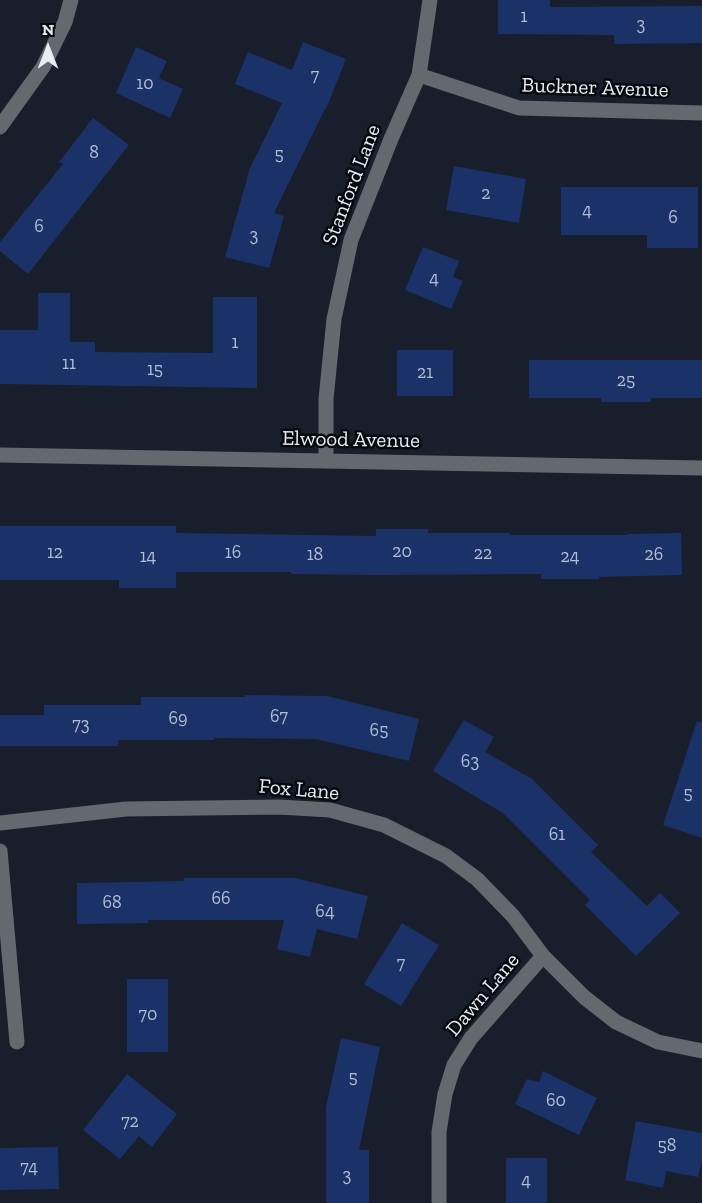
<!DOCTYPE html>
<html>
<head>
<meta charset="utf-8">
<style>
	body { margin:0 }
	#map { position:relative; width:702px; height:1203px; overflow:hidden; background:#181e2c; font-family:"Zilla Slab",serif }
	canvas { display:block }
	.north { position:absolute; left:18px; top:18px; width:60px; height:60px; -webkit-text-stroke:4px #06080e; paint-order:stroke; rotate:0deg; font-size:16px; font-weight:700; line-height:24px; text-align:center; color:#e7ecf6 }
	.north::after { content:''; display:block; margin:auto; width:21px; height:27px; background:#e7ecf6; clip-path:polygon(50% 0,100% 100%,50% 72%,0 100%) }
</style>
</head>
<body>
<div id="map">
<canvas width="702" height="1203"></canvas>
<div class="north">N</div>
</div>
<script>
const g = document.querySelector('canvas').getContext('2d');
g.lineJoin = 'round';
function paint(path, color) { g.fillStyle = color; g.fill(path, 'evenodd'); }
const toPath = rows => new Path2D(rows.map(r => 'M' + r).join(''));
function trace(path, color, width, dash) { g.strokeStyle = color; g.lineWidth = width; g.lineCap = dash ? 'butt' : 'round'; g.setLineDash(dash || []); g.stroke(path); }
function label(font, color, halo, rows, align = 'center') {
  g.font = font + ' "Zilla Slab",serif'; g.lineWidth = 5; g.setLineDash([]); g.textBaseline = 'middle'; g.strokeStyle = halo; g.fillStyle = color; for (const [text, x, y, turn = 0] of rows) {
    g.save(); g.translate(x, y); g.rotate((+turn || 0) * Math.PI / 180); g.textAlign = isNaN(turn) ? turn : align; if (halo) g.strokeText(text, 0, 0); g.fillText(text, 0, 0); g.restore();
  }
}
const building = toPath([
	[498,0,550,0,550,7,702,6,702,43,614,44,614,35,498,34],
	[303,42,346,59,326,109,325,109,274,213,284,216,269,268,225,257,250,168,282,103,235,84,248,52,292,70],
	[136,47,167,61,159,78,183,89,170,118,116,93],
	[93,118,129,145,28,274,0,251,0,242,63,164,59,162],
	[454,166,526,179,519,223,446,210],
	[561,187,698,187,698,248,647,248,647,235,561,235],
	[423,247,459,261,453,277,463,281,451,309,405,290],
	[38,293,70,293,70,342,95,342,95,352,213,353,213,297,257,297,257,388,0,384,0,330,38,330],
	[397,350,453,350,453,396,397,396],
	[529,360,702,360,702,398,651,398,651,402,601,402,601,398,529,398],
	[0,526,176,526,176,533,376,536,376,529,428,529,428,533,510,533,510,535,627,535,627,534,681,533,682,575,599,577,599,579,541,579,541,574,376,575,291,574,291,572,176,572,176,588,119,588,119,580,0,580],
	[245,695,327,696,419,719,409,761,316,739,214,738,214,740,118,740,118,746,0,746,0,715,44,715,44,705,141,705,141,697,245,697],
	[464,720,494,737,485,752,532,779,598,845,591,852,647,906,660,893,680,913,636,956,585,905,590,900,503,813,433,771],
	[697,721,702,722,702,838,663,825],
	[184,878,295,878,368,896,357,939,317,929,310,957,277,949,284,920,148,920,148,923,77,924,77,883,184,881],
	[402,923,439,945,401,1006,364,984],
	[127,979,168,979,168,1052,127,1052],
	[341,1038,380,1047,359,1150,369,1150,369,1203,326,1203,326,1107],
	[543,1071,597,1098,579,1135,515,1104,527,1079,539,1082],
	[127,1074,177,1114,152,1147,139,1136,120,1159,83,1130],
	[636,1121,702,1133,702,1159,698,1177,666,1171,663,1188,625,1180],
	[58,1147,59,1189,0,1190,0,1148],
	[506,1158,547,1158,547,1203,506,1203]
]);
const minor = toPath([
	[419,75,519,108,702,113],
	[0,127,43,67,65,22,71,0],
	[0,455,702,468],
	[326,461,326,399,334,319,351,240,391,139,419,75,430,0],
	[0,823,126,809,279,807,330,810,384,825,446,856,477,879,513,916,543,956,584,997,616,1022,658,1042,702,1051],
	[0,851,17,1042],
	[439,1203,439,1132,445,1094,454,1065,471,1038,543,956]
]);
const numberNames = [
	["1",524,17],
	["3",641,25],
	["7",315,76],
	["10",145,84],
	["8",94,153],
	["5",279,155],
	["2",486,194],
	["4",587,211],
	["6",673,218],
	["6",39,227],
	["3",254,236],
	["4",434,279],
	["1",235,343],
	["11",69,364],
	["15",155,370],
	["21",425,373],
	["25",626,381],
	["20",402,552],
	["12",55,553],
	["16",233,553],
	["22",483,554],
	["18",315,555],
	["26",654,555],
	["14",148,557],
	["24",570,557],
	["67",279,717],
	["69",178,719],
	["73",81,725],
	["65",379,731],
	["63",470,762],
	["5",688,794],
	["61",557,835],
	["66",221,899],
	["68",112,903],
	["64",325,912],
	["7",401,964],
	["70",148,1015],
	["5",353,1078],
	["60",556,1101],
	["72",130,1122],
	["58",667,1146],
	["74",29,1168],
	["3",347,1176],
	["4",526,1181]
];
const streetNames = [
	["Buckner Avenue",595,88,2],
	["Stanford Lane",352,185,-69],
	["Elwood Avenue",351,440,1],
	["Fox Lane",299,790,5],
	["Dawn Lane",483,995,-50]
];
paint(building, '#1a3268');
trace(minor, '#64686f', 15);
label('18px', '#b4bed2', null, numberNames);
label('21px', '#e7ecf6', '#06080e', streetNames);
</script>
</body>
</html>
